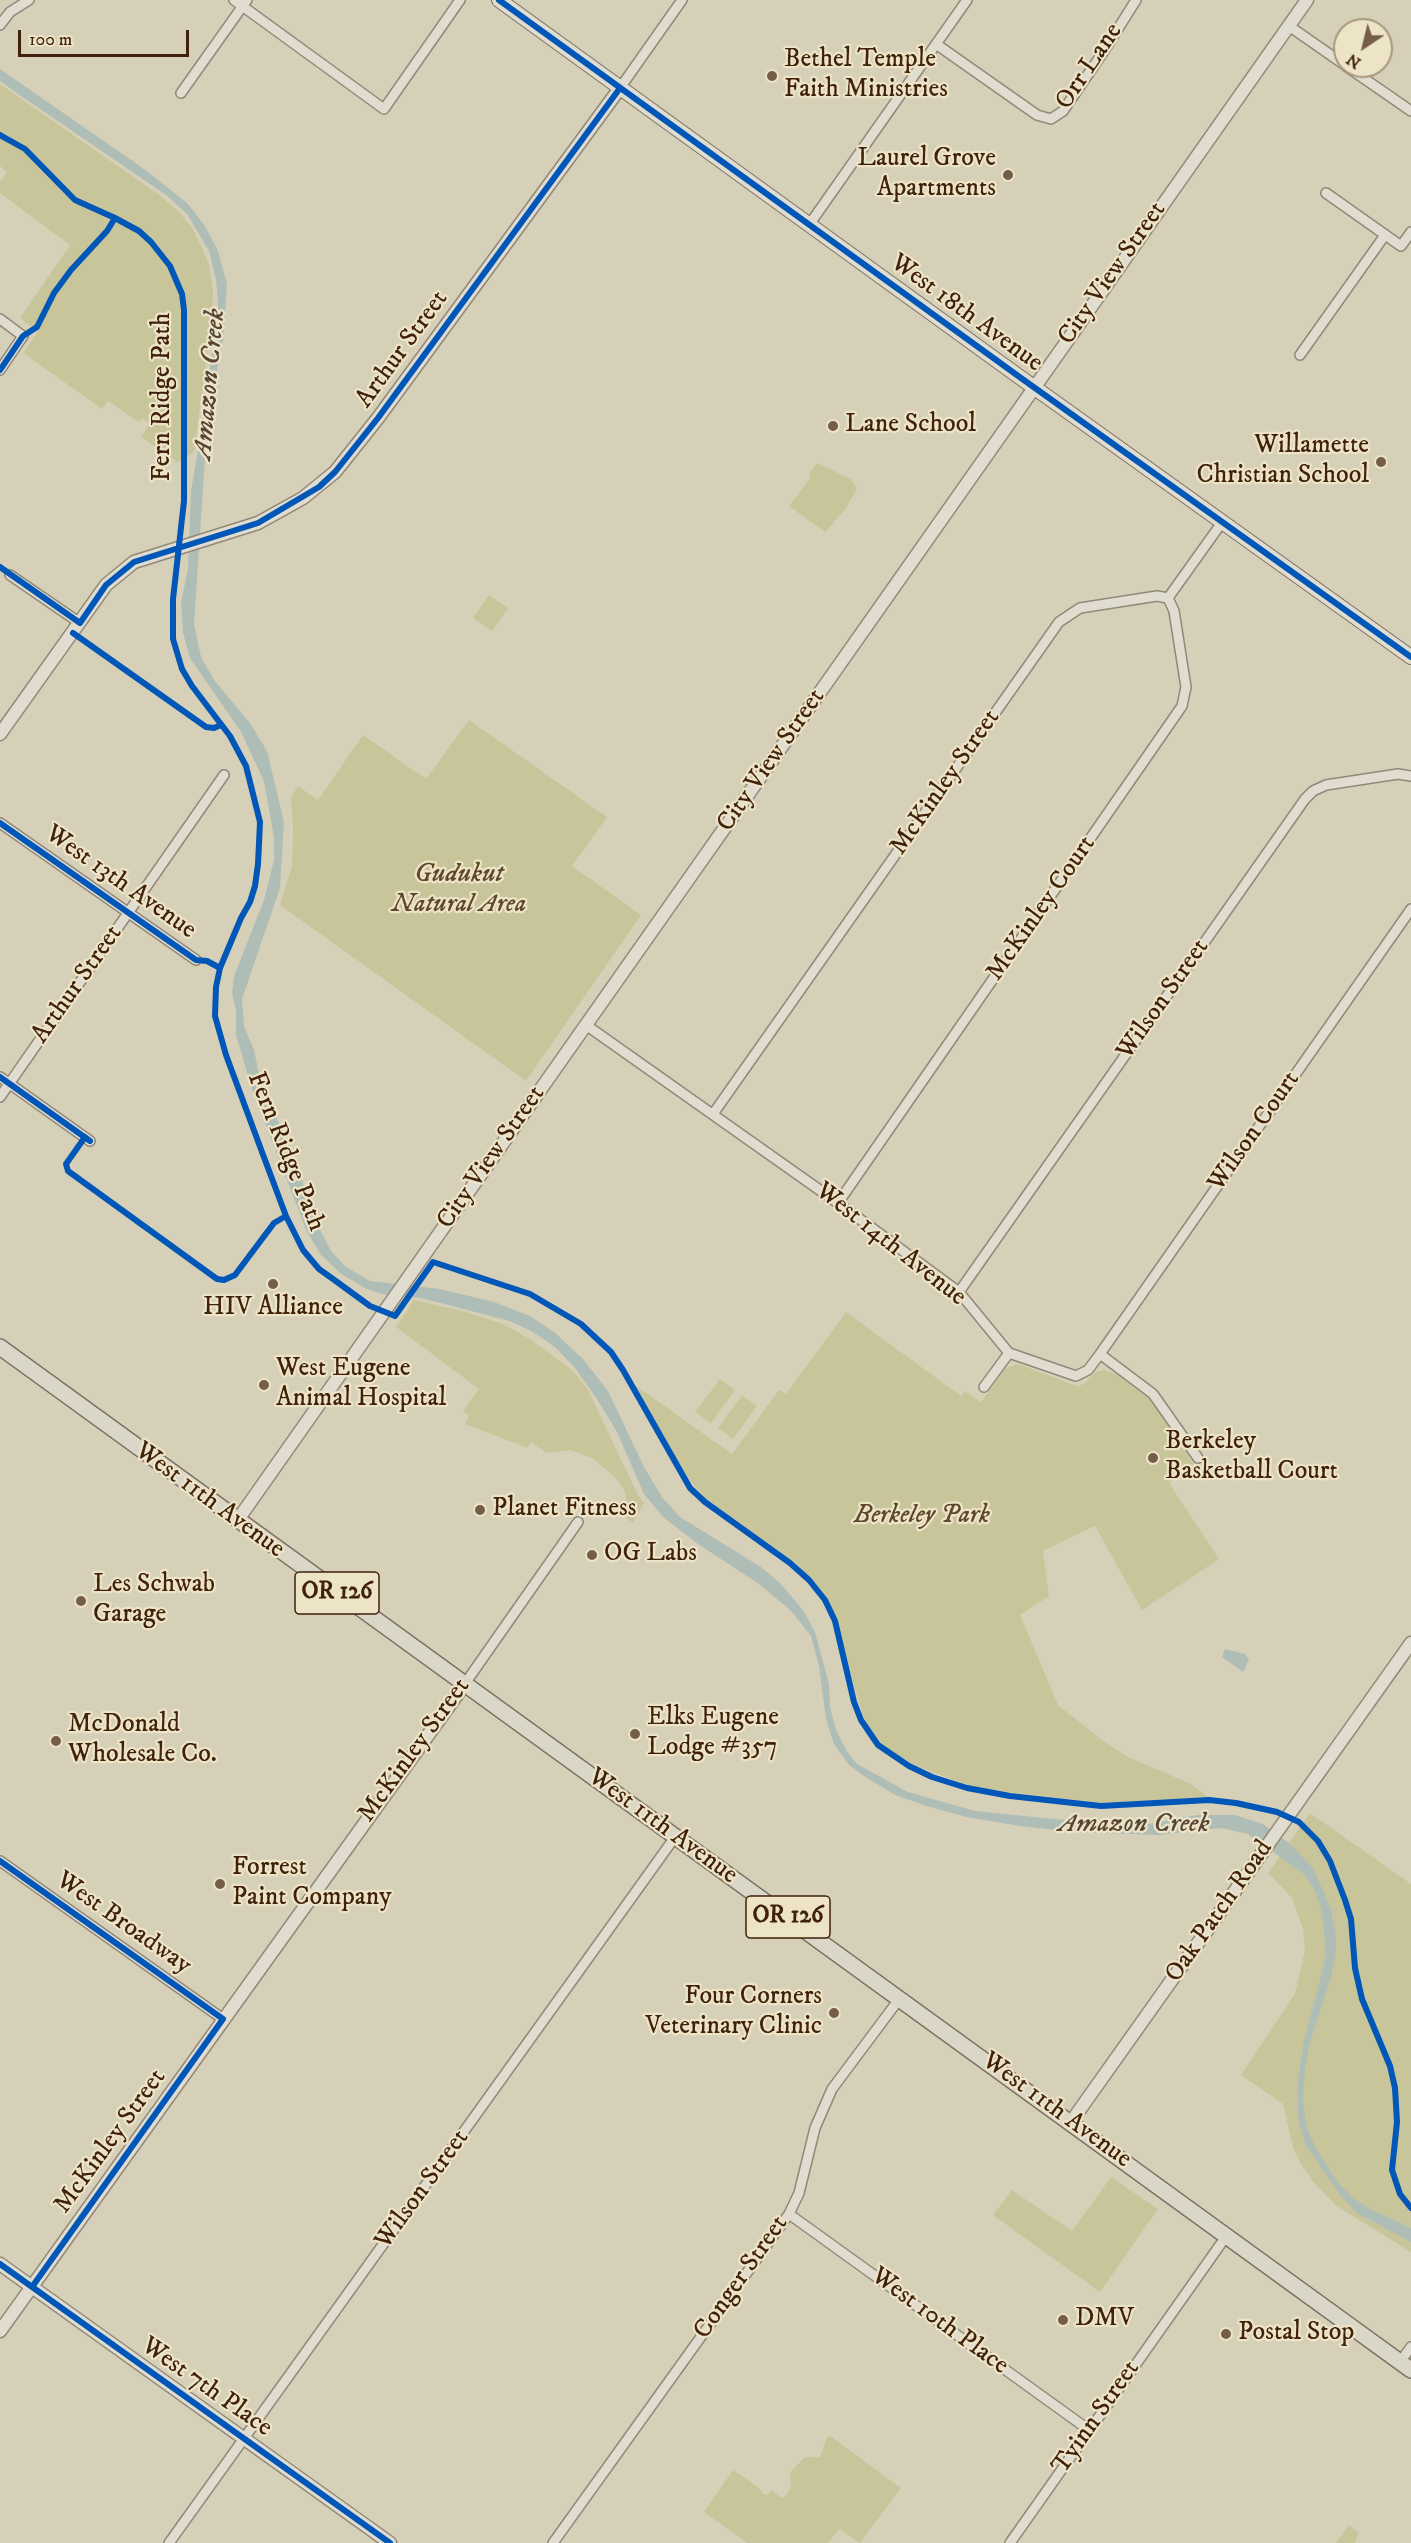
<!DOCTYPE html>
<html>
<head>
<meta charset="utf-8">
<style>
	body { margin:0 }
	#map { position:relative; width:1411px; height:2543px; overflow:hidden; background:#d7d0b8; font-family:"IM FELL DW Pica",serif }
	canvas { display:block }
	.north { position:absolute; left:1333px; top:18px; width:60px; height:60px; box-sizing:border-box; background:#ede4c8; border:2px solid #a8967c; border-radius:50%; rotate:215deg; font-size:16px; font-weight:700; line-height:24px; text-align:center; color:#40210b }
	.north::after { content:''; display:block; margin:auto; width:21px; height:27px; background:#755e48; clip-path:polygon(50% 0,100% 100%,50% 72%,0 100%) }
	.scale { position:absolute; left:18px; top:30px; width:171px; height:27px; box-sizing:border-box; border:3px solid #40210b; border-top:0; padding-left:8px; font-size:18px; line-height:21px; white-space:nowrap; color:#40210b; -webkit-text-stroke:4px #ede4c8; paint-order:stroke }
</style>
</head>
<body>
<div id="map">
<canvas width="1411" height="2543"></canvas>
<div class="north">N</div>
<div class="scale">100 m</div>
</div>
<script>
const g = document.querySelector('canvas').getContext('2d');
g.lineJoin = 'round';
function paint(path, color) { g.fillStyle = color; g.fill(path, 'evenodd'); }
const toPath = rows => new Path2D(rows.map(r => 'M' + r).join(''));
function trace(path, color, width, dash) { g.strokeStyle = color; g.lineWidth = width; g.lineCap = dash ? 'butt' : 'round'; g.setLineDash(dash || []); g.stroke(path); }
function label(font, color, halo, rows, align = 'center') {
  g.font = font + ' "IM FELL DW Pica",serif'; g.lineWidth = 4.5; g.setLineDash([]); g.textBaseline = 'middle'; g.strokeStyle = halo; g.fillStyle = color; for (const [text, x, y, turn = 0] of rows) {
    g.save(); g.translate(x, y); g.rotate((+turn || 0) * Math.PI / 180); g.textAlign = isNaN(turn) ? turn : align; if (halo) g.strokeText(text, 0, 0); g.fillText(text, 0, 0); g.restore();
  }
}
const green = toPath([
	[0,84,158,194,178,211,193,229,202,248,209,265,213,290,212,318,194,452,178,462,141,437,150,424,142,418,139,422,108,401,102,409,23,353,38,332,20,318,70,245,0,193,0,182,7,172,0,166],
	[817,463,851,479,857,489,844,511,825,532,789,506,811,477,809,474],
	[489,595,508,608,492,631,473,618],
	[469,720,607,817,572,866,641,915,526,1081,280,905,292,866,293,830,291,797,298,786,318,800,363,735,426,779],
	[414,1300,466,1312,503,1324,530,1339,572,1370,587,1388,638,1495,644,1503,633,1523,620,1512,627,1502,624,1490,614,1476,592,1458,571,1450,546,1453,531,1442,528,1448,465,1424,469,1416,463,1411,479,1389,396,1327],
	[846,1312,961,1396,965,1391,981,1402,1006,1368,1018,1364,1077,1386,1084,1384,1096,1372,1104,1370,1116,1374,1153,1402,1193,1463,1192,1469,1169,1483,1219,1559,1142,1610,1095,1526,1043,1551,1049,1596,1020,1615,1058,1705,1102,1740,1128,1757,1191,1784,1208,1797,1104,1803,998,1791,969,1786,917,1766,884,1747,874,1737,862,1713,833,1611,822,1591,796,1563,704,1497,682,1470,635,1385,732,1454,779,1390,786,1394],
	[720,1379,735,1390,711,1423,695,1412],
	[742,1395,757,1406,733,1439,718,1428],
	[1310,1813,1411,1884,1411,2252,1335,2205,1312,2180,1301,2164,1293,2148,1283,2104,1241,2075,1295,1994,1305,1950,1303,1929,1292,1898,1268,1873],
	[1111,2177,1158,2209,1100,2292,993,2215,1012,2190,1072,2231],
	[830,2436,901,2488,860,2543,839,2529,828,2543,747,2543,704,2512,733,2470,759,2488,763,2494,767,2495,772,2490,781,2498,785,2496,791,2487,790,2472,805,2457,820,2457,827,2438],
	[1349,2525,1359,2533,1355,2543,1336,2543]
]);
const water = toPath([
	[0,69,147,171,188,204,205,226,218,251,227,284,223,340,217,370,216,399,206,443,194,624,201,657,214,680,250,723,267,751,284,822,280,888,242,999,244,1026,254,1050,260,1079,300,1173,312,1214,331,1251,346,1267,370,1281,440,1289,494,1302,530,1316,554,1332,583,1359,608,1391,644,1467,662,1497,680,1517,761,1567,781,1584,803,1610,815,1632,829,1684,830,1707,836,1730,847,1752,857,1764,908,1792,975,1811,1104,1824,1150,1824,1197,1815,1235,1815,1263,1824,1289,1843,1313,1868,1331,1909,1336,1935,1336,1952,1332,1973,1309,2046,1305,2070,1303,2097,1306,2125,1315,2147,1336,2180,1352,2197,1370,2209,1411,2228,1411,2242,1357,2213,1341,2196,1305,2144,1298,2119,1298,2079,1304,2041,1326,1956,1322,1912,1316,1893,1305,1875,1248,1834,1221,1828,1159,1835,1074,1832,1020,1826,966,1817,927,1806,895,1795,864,1776,849,1765,834,1744,826,1719,819,1666,811,1636,791,1611,759,1584,698,1544,663,1517,644,1494,617,1432,597,1399,575,1368,555,1347,533,1332,510,1321,421,1298,381,1294,365,1288,341,1274,321,1255,307,1232,252,1089,236,1035,236,1011,232,993,234,976,264,900,274,860,274,838,264,781,241,732,190,658,183,633,181,603,188,568,191,491,205,408,218,303,216,280,209,251,187,214,166,195,21,96,0,81],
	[1225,1649,1245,1654,1249,1660,1243,1672,1222,1657]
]);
const minor = toPath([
	[234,0,384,109,460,0],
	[0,25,10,12,29,0],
	[1289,26,1345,65],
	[936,44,1037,115,1051,119,1063,111,1104,51,1136,0],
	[1346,66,1411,111],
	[620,88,682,0],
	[181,93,247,0],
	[1326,193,1401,246,1411,232],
	[809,225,967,0],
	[0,319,23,336,0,370],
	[1300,355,1385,235],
	[10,575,80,623],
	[0,823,196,960],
	[586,1025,838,1203,959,1292,1009,1353,1076,1376,1088,1370,1100,1354,1153,1394,1198,1458],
	[0,1077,90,1141],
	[0,1097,224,775],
	[713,1114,1059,622,1080,608,1157,596,1168,598,1223,521],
	[838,1203,1182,706,1186,687,1174,611,1168,598],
	[959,1292,1305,799,1313,791,1326,785,1398,774,1411,776],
	[1100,1354,1411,909],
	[984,1387,1009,1353],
	[464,1685,578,1522],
	[0,1861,223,2019],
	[789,2214,1089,2430],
	[1400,2362,1411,2347],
	[169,2543,675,1837],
	[553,2543,789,2214,799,2193,815,2128,832,2089,900,1998],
	[1010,2543,1227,2235]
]);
const tertiary = toPath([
	[0,734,106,585,134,562,258,523,303,498,335,472,378,418,620,88],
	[237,1521,1307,0],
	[1071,2122,1411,1643],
	[0,2264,390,2543],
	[0,2331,464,1685]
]);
const secondary = toPath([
	[499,0,1021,378,1411,657]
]);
const primary = toPath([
	[0,1347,1411,2370]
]);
const cycleway = toPath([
	[499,0,1021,378,1411,657],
	[0,135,25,149,75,200,115,218,139,231,151,242,170,266,182,294,184,310,184,501,173,599,173,639,182,669,192,686,230,736,246,766,260,822,258,864,255,886,250,902,241,918,220,968,216,987,215,1016,226,1055,262,1152,286,1216,303,1250,319,1269,333,1279,370,1306,395,1316,433,1262,530,1294,581,1324,611,1352,623,1370,690,1488,705,1502,790,1563,809,1580,825,1600,835,1621,854,1702,861,1720,878,1745,909,1766,932,1777,967,1788,1010,1796,1101,1806,1209,1800,1236,1803,1277,1812,1299,1822,1318,1841,1330,1861,1345,1900,1351,1919,1355,1968,1362,1999,1390,2066,1395,2088,1397,2122,1392,2170,1400,2194,1411,2208],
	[0,370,23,336,37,327,54,293,71,270,107,231,115,218],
	[0,567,80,623,106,585,134,562,258,523,319,487,335,472,378,418,620,88],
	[73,633,206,727,214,728,221,725],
	[0,823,196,960,207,961,220,968],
	[0,1077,90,1141],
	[85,1137,66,1164,68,1171,217,1279,224,1280,235,1275,274,1223,286,1216],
	[0,1861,223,2019,32,2287],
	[0,2264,390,2543]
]);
const markers = [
	[772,76,6,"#755e48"],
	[1008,175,6,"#755e48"],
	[833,426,6,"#755e48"],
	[1381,462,6,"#755e48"],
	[273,1284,6,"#755e48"],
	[264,1385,6,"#755e48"],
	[1153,1458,6,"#755e48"],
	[480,1510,6,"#755e48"],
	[592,1555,6,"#755e48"],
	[81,1601,6,"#755e48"],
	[635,1734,6,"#755e48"],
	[56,1741,6,"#755e48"],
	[220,1884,6,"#755e48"],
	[834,2013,6,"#755e48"],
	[1063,2320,6,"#755e48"],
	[1226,2334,6,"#755e48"]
];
const shields = [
	[337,1593,84],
	[788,1917,84]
];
const shieldNames = [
	["OR 126",337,1593],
	["OR 126",788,1917]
];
const poiNames = [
	["Bethel Temple",784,61],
	["Faith Ministries",784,91],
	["Laurel Grove",996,160,"right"],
	["Apartments",996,190,"right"],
	["Lane School",845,426],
	["Willamette",1369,447,"right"],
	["Christian School",1369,477,"right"],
	["HIV Alliance",273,1309,"center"],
	["West Eugene",276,1370],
	["Animal Hospital",276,1400],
	["Berkeley",1165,1443],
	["Basketball Court",1165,1473],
	["Planet Fitness",492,1510],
	["OG Labs",604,1555],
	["Les Schwab",93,1586],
	["Garage",93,1616],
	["Elks Eugene",647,1719],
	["Lodge #357",647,1749],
	["McDonald",68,1726],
	["Wholesale Co.",68,1756],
	["Forrest",232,1869],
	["Paint Company",232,1899],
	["Four Corners",822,1998,"right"],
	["Veterinary Clinic",822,2028,"right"],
	["DMV",1075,2320],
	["Postal Stop",1238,2334]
];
const streetNames = [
	["Orr Lane",1090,67,-56],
	["City View Street",1113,274,-55],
	["West 18th Avenue",966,314,36],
	["Arthur Street",403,350,-54],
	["Fern Ridge Path",164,397,-90],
	["City View Street",772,761,-55],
	["McKinley Street",946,783,-55],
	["West 13th Avenue",120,883,35],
	["McKinley Court",1042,909,-55],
	["Arthur Street",78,985,-55],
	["Wilson Street",1164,1000,-55],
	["Wilson Court",1255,1132,-55],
	["Fern Ridge Path",285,1152,68],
	["City View Street",492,1158,-55],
	["West 14th Avenue",890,1245,38],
	["West 11th Avenue",209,1501,36],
	["McKinley Street",415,1751,-54],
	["West 11th Avenue",662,1827,36],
	["Oak Patch Road",1220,1912,-55],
	["West Broadway",123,1924,35],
	["West 11th Avenue",1056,2111,36],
	["McKinley Street",111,2142,-54],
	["Wilson Street",423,2190,-54],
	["Conger Street",742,2278,-55],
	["West 10th Place",939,2322,36],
	["West 7th Place",206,2388,35],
	["Tyinn Street",1097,2418,-55]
];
const parkNames = [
	["Gudukut",459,876],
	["Natural Area",459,906],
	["Berkeley Park",922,1517]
];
const waterNames = [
	["Amazon Creek",211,384,-85],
	["Amazon Creek",1134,1825]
];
paint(green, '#c8c59b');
paint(water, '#aebeb7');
trace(minor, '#918879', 12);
trace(tertiary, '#918879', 15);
trace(secondary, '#7b7162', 16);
trace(primary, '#7b7162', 18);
trace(minor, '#e0dcd0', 9);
trace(tertiary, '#e0dcd0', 12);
trace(secondary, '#e0dcd0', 14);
trace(primary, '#dad6c8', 15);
trace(cycleway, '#0057b8', 6);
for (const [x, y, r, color] of markers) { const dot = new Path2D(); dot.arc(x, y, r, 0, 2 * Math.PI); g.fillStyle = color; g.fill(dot); trace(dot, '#ede4c8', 2); }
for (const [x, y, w] of shields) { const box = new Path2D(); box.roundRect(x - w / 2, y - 21, w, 42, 4.5); g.fillStyle = '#ede4c8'; g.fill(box); trace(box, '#40210b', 1.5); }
label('bold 24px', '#40210b', null, shieldNames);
label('26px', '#40210b', '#ede4c8', poiNames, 'left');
label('26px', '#40210b', '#ede4c8', streetNames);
label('italic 26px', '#5f4829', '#ede4c8', parkNames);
label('italic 27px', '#574636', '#ede4c8', waterNames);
</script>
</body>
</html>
